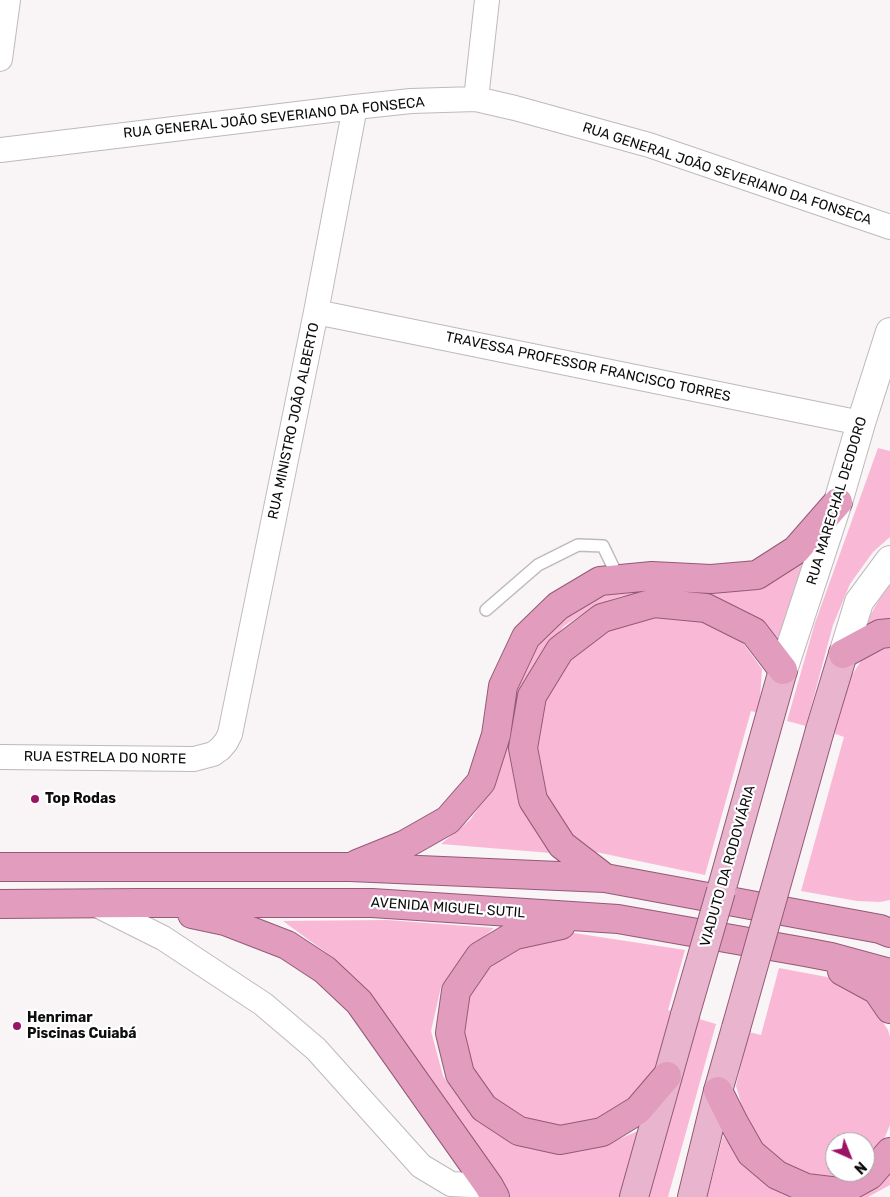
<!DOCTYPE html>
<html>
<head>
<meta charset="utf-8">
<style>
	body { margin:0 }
	#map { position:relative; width:890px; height:1197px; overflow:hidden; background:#f9f4f6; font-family:Rubik,sans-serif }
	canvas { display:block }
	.north { position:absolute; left:825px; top:1132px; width:50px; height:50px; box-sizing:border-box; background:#fff; border:1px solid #9f9e9e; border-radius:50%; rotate:136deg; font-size:14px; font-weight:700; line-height:20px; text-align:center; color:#0e0d0d }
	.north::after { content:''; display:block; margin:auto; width:18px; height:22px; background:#9b1365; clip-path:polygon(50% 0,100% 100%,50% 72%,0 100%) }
</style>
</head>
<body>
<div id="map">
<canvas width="890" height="1197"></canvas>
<div class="north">N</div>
</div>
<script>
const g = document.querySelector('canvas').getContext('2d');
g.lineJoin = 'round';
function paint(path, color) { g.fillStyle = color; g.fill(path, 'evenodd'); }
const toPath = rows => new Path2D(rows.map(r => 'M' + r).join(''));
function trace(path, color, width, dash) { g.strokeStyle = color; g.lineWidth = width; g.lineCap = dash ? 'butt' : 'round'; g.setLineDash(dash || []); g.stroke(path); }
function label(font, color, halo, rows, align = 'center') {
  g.font = font + ' Rubik,sans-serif'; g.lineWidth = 4.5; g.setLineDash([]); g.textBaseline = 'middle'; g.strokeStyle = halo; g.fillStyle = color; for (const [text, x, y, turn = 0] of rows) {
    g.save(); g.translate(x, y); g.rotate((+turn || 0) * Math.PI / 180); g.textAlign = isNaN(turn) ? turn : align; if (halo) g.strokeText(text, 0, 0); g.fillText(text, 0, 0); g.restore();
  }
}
const green = toPath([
	[878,448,890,451,890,537,873,552,850,584,833,625,806,726,787,721,815,623],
	[812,546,780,640,756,618,668,592,622,596,598,604,564,626,536,661,519,704,512,759,523,810,551,853,441,844,470,820,491,790,503,761,508,702,530,647,569,606,619,586,677,582],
	[890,581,890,619,864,626],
	[664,615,706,622,738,636,762,669,759,713,751,711,705,875,596,852,562,827,541,788,536,744,541,705,556,667,621,620],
	[890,647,890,900,880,902,857,901,801,891,844,737,833,733,848,681,861,661,881,648],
	[387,920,494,928,464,954,441,987,431,1031,443,1076,470,1114,495,1133,531,1146,612,1142,645,1128,625,1197,507,1197,455,1116,375,1000,332,957,283,921],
	[567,932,685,950,668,1010,676,1012,661,1062,639,1096,605,1117,563,1126,520,1119,487,1095,465,1065,458,1025,468,988,494,959,529,939],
	[779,968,827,977,866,997,888,1030,890,1037,890,1125,884,1139,865,1161,865,1142,835,1142,835,1172,849,1172,837,1178,809,1175,784,1164,762,1144,745,1117,736,1086,749,1032,761,1035],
	[696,1018,716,1024,668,1197,649,1197],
	[723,1136,754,1173,793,1197,707,1197],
	[890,1169,890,1185,868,1197,856,1197]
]);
const service = toPath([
	[486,610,538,565,578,545,603,546,619,579]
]);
const minor = toPath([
	[0,59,8,0],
	[476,99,487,0],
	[0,150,355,107,411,101,476,99,515,108,649,145,890,227],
	[316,312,861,423],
	[0,757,194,759,213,754,220,749,226,742,230,734,316,312,355,107],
	[93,903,163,938,263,1004,316,1049,421,1166,451,1184,489,1186]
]);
const secondary = toPath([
	[843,654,859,602,890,560],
	[783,670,838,502,861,423,890,332]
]);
const primary = toPath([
	[820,730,843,654],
	[721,891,783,670],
	[634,1197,685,1015],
	[692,1197,718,1091,736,1028]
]);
const trunk = toPath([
	[843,654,880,634,890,633],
	[357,864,404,845,448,820,481,782,496,735,503,686,526,637,558,606,600,581,652,576,711,579,757,575,796,550,838,502],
	[0,867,350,867,605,878,880,929,890,933],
	[605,878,562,845,533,800,523,748,532,696,560,650,602,618,654,603,706,608,754,632,783,670],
	[0,904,139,903,372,903,618,919,805,952,831,957,890,973],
	[192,914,225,921,287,945,325,970,359,1002,489,1186,495,1197],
	[561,925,515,935,480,956,456,991,450,1033,460,1074,484,1108,519,1131,560,1140,602,1132,638,1110,667,1076],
	[842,971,877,990,890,1009],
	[718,1091,734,1123,751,1153,777,1175,806,1188,839,1192,870,1175,890,1152]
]);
const primaryBridge = toPath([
	[685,1015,721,891],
	[736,1028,820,730]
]);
const markers = [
	[35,799,5,"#9b1365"],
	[17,1026,5,"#9b1365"]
];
const streetNames = [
	["RUA GENERAL JOÃO SEVERIANO DA FONSECA",274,118,-6],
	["RUA GENERAL JOÃO SEVERIANO DA FONSECA",727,174,18],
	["TRAVESSA PROFESSOR FRANCISCO TORRES",588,367,12],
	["RUA MINISTRO JOÃO ALBERTO",294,421,-78],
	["RUA MARECHAL DEODORO",837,501,-73],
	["RUA ESTRELA DO NORTE",105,758,1],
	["VIADUTO DA RODOVIÁRIA",728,866,-74],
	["AVENIDA MIGUEL SUTIL",448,908,4]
];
const poiNames = [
	["Top Rodas",45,799],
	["Henrimar",27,1018],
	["Piscinas Cuiabá",27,1034]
];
paint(green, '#f9b9d6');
trace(service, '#bebabc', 14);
trace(minor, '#bebabc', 26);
trace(secondary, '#bebabc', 30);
trace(primary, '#935a75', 30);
trace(trunk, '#935a75', 30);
trace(service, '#fff', 11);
trace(minor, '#fff', 24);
trace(secondary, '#fff', 28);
trace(primary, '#e9b5ce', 28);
trace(trunk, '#e29cbe', 28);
trace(primaryBridge, '#935a75', 30, []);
trace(primaryBridge, '#e9b5ce', 28);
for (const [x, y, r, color] of markers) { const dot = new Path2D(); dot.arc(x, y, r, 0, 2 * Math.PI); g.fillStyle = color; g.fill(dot); trace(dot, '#fff', 2); }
label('14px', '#0e0d0d', '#fff', streetNames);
label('bold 14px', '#0e0d0d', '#fff', poiNames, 'left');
</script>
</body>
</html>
